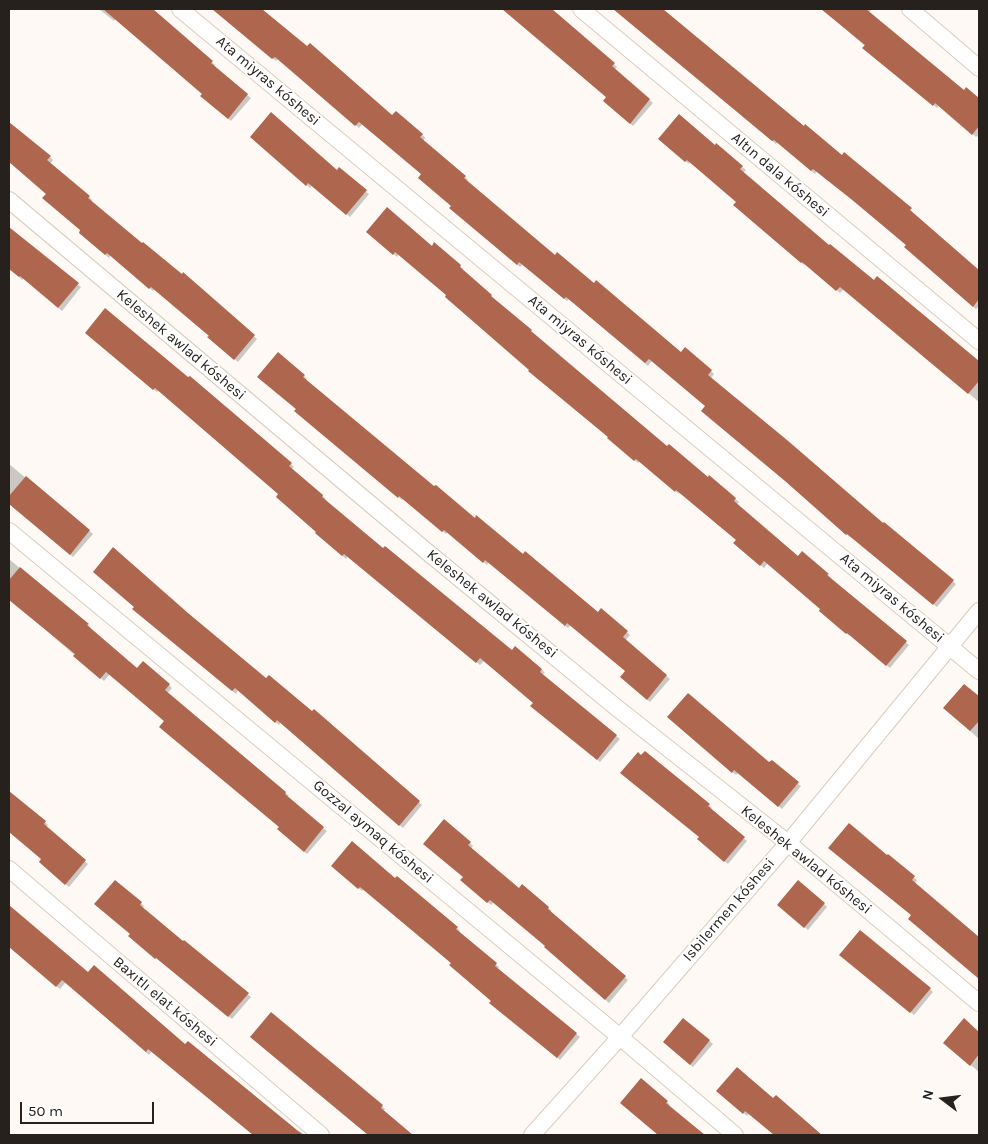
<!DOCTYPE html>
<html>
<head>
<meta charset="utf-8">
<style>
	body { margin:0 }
	#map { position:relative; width:988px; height:1144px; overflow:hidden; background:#fef9f4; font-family:Karla,sans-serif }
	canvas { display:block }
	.frame { position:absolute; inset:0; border:10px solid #26211d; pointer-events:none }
	.north { position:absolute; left:918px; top:1074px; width:50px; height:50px; -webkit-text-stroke:4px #fff; paint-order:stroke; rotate:285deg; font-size:14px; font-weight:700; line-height:20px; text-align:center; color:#26211d }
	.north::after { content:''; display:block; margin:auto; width:18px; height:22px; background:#26211d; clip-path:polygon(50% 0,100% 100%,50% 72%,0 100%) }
	.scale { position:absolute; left:20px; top:1102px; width:134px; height:22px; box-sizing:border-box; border:2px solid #26211d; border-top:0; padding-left:6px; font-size:15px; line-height:18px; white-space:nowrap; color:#26211d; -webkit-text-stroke:4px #fff; paint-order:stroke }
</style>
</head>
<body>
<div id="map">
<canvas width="988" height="1144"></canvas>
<div class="frame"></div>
<div class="north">N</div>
<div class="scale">50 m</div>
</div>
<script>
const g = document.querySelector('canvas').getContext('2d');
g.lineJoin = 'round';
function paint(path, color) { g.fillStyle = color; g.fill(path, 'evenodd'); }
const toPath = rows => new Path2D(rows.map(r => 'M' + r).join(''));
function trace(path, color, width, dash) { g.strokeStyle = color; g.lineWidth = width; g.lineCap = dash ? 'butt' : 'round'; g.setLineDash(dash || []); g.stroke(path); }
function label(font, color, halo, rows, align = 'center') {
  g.font = font + ' Karla,sans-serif'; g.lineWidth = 4; g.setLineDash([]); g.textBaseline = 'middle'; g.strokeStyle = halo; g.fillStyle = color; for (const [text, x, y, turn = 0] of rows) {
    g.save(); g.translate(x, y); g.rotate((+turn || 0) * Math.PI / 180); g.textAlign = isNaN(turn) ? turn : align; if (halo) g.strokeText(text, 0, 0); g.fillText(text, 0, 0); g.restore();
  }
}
const shadow = toPath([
	[99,9,151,9,212,62,215,65,214,66,251,98,231,121,205,99,204,94,115,19,114,21],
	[213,9,260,9,393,117,422,134,425,138,423,141,465,177,468,180,466,182,555,256,681,354,711,371,714,374,711,378,956,584,937,607,851,536,850,537,706,406,652,361,648,366,569,299,567,301,523,264,520,267,454,211,452,206,422,174,363,124,359,128,278,59,276,61],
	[504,9,549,9,614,64,617,67,614,70,653,103,633,126,607,104,607,98],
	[615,9,662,9,720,59,842,157,884,187,979,272,979,306,976,309,909,250,907,246,856,202,817,171,815,174,778,142,776,144],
	[822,9,869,9,871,10,869,13,964,91,966,89,979,100,979,138,977,136,976,137,939,105,937,108],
	[9,123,50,157,53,160,50,164,89,197,92,200,91,202,182,276,184,274,257,339,238,362,212,340,210,336,155,289,153,291,111,255,109,258,83,236,82,231,47,194,9,161],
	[255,140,337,172,369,194,350,217,312,185,310,188],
	[663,142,715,147,716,145,746,170,743,173,829,247,874,282,877,278,979,362,979,402,844,289,840,293,805,264,804,265,738,208,738,202,690,162,689,164],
	[9,228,81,287,62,311,24,278,22,280,9,268],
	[371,235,432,247,460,266,463,269,462,271,491,296,494,300,667,448,708,479,709,477,739,502,736,505,798,557,802,553,828,575,831,578,830,579,909,645,890,668,851,635,850,636,824,614,822,609,768,563,764,568,738,546,737,540,680,492,679,494,640,461,638,463,530,370,448,295,399,254,397,257],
	[89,336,291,464,294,467,291,470,323,496,326,499,324,501,512,652,542,670,545,673,542,675,620,739,600,762,535,709,534,703,484,661,480,665,348,556,346,559,320,536,318,532,280,494,159,390,157,392],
	[304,376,307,379,306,380,435,488,598,614,627,632,630,635,625,641,670,679,650,702,625,680,626,671,571,625,568,628,489,562,487,565,448,532,446,534,403,498,402,500,299,414,297,410,262,380],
	[9,464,93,534,73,557,9,504],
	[9,559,88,625,91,628,90,629,137,669,169,685,172,688,167,694,286,793,289,796,287,797,323,828,327,831,307,854,281,832,280,827,165,722,110,674,104,681,30,616,30,617,9,599],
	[137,612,187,614,266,680,313,713,314,711,422,805,403,828,281,722,279,725,238,690,236,694],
	[964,685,979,699,979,739,945,708],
	[672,720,770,764,801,786,782,809,738,773,736,775],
	[625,776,709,805,712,808,710,810,747,841,728,864,702,842,701,837],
	[9,792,45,822,48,825,46,828,88,864,69,887,43,865,42,859,9,831],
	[470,843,473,846,471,849,520,890,548,908,552,911,550,912,628,980,609,1003,549,950,546,946,494,902,491,905,465,883,465,878,428,847],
	[888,856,917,880,915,884,979,939,979,978,913,922,913,916,887,857],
	[336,869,395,879,397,877,457,928,460,931,459,933,499,967,498,969,580,1037,560,1060,494,1006,492,1001,452,964,364,889,362,891],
	[115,881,141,903,144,906,143,908,183,943,251,997,232,1019,133,939],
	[824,904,827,907,808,930,782,908],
	[9,907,88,973,186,1046,298,1132,299,1131,305,1135,254,1135,152,1051,149,1055,66,982,60,989,9,946],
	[844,958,930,989,933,992,914,1015],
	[683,1019,713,1044,693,1067,667,1045],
	[964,1020,979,1033,979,1072,948,1046],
	[255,1040,382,1106,385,1109,383,1111,411,1135,369,1135],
	[641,1080,667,1102,670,1105,669,1107,704,1135,657,1135,658,1134],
	[721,1094,773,1099,776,1096,820,1135,775,1135,749,1113,747,1116]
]);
const building = toPath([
	[103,9,153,9,213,61,211,63,248,94,228,119,200,96,202,94],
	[212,9,262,9,307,46,310,43,392,115,396,111,423,134,420,137,466,176,464,178,555,255,557,252,594,283,596,280,681,352,685,347,712,370,708,375,787,440,883,523,884,522,954,580,933,605,847,534,846,535,785,481,701,411,705,406,649,359,645,363,566,297,564,299,519,262,517,265,449,208,451,206,418,178,421,174,359,122,355,126,275,57,272,59],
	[502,9,552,9,615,63,612,66,650,99,630,124,603,101,606,97],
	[613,9,663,9,804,126,805,124,842,155,844,152,912,208,910,210,979,270,979,299,973,307,904,247,906,245,851,199,813,169,811,171,774,140,772,141],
	[821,9,866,9,964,90,966,87,979,98,979,126,972,135,935,103,933,106,862,48,865,45],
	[271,112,337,170,339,167,367,190,346,215,308,183,306,186,250,137],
	[679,114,715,145,716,143,743,166,740,169,829,245,830,244,874,280,877,276,979,361,979,381,968,394,840,287,836,291,802,262,801,263,733,205,736,202,687,160,685,162,658,139],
	[9,122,51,156,47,160,90,196,88,198,142,243,143,242,182,274,183,272,255,335,234,360,207,337,209,336,151,287,149,289,107,253,105,255,79,233,80,230,42,198,46,194,9,162],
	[387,207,432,246,434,242,461,265,460,267,492,295,491,296,532,330,531,331,667,446,669,444,708,477,709,475,736,498,734,501,798,556,802,551,829,574,827,575,907,641,886,666,847,633,846,634,819,611,820,609,764,561,760,566,733,543,736,540,676,490,675,492,636,459,634,461,607,438,608,437,528,371,529,370,445,297,446,295,395,252,393,255,366,232],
	[9,227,79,283,58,308,20,276,19,277,9,269],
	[105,308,188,377,190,376,292,463,289,466,323,495,322,497,383,548,385,546,512,650,515,646,542,669,540,672,617,735,597,760,530,706,533,703,480,658,476,663,344,554,342,556,315,533,316,532,276,497,278,494,155,388,153,390,85,333],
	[278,352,305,375,303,377,434,486,436,485,475,518,476,515,523,554,525,551,598,612,601,608,628,631,623,637,667,675,647,700,620,677,625,671,567,623,565,626,485,560,483,563,444,530,442,532,399,496,398,498,294,411,296,409,257,377],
	[26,476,90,530,70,555,9,504,9,496],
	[113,547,188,613,266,678,269,675,312,711,314,709,420,801,399,826,277,720,275,723,235,688,232,691,132,609,134,607,93,572],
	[20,567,89,624,87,625,137,668,143,661,170,684,165,690,286,792,285,794,324,827,304,852,277,829,279,827,159,727,164,721,106,672,100,679,73,656,75,654,9,600,9,580],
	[964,684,979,696,979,721,970,731,943,708],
	[688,693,769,762,772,760,799,782,778,807,734,770,732,773,667,717],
	[645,751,710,804,708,806,745,837,724,862,697,839,699,837,620,773,638,752,641,755],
	[9,791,46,821,44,824,86,860,65,885,39,862,41,859,9,832],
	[444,819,471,842,468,845,519,888,522,884,549,907,548,909,626,976,605,1000,544,947,545,946,490,900,487,903,460,880,463,877,423,844],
	[849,823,887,855,888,854,915,876,912,880,979,937,979,979,908,919,911,915,828,848],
	[352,841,395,878,397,876,458,927,456,929,497,963,495,966,577,1033,557,1058,489,1003,491,1001,449,965,451,963,360,887,358,889,331,866],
	[115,880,142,902,140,905,183,941,184,940,249,993,228,1017,156,958,155,959,128,936,130,934,94,904],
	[798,880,825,903,804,928,777,905],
	[9,905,88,972,94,965,185,1044,188,1041,303,1135,253,1135,148,1049,146,1052,62,980,56,987,9,947],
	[860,930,931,988,910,1013,839,955],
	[271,1012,383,1105,381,1108,413,1135,368,1135,250,1037],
	[683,1018,710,1040,690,1065,663,1042],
	[964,1018,979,1032,979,1054,970,1066,943,1043],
	[737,1067,773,1098,776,1095,822,1135,774,1135,745,1111,743,1114,716,1091],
	[641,1078,668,1101,666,1103,705,1135,658,1135,620,1103]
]);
const minor = toPath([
	[180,9,979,671],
	[581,9,979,341],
	[910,9,979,68],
	[9,200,425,550,617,708,788,843,979,1003],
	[9,531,620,1037,735,1135],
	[9,869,321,1135],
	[532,1135,620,1037,788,843,979,611]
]);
const streetNames = [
	["Ata miyras kóshesi",268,81,40],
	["Altın dala kóshesi",780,175,40],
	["Ata miyras kóshesi",580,340,40],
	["Keleshek awlad kóshesi",181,345,40],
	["Ata miyras kóshesi",892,598,40],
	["Keleshek awlad kóshesi",492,604,39],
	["Gozzal aymaq kóshesi",373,832,40],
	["Keleshek awlad kóshesi",806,860,39],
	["Isbilermen kóshesi",729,910,-49],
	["Baxıtlı elat kóshesi",165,1002,40]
];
paint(shadow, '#0003');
paint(building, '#af664f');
trace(minor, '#d8cdc0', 18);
trace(minor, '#fff', 16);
label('15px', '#26211d', '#fff', streetNames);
</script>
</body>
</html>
